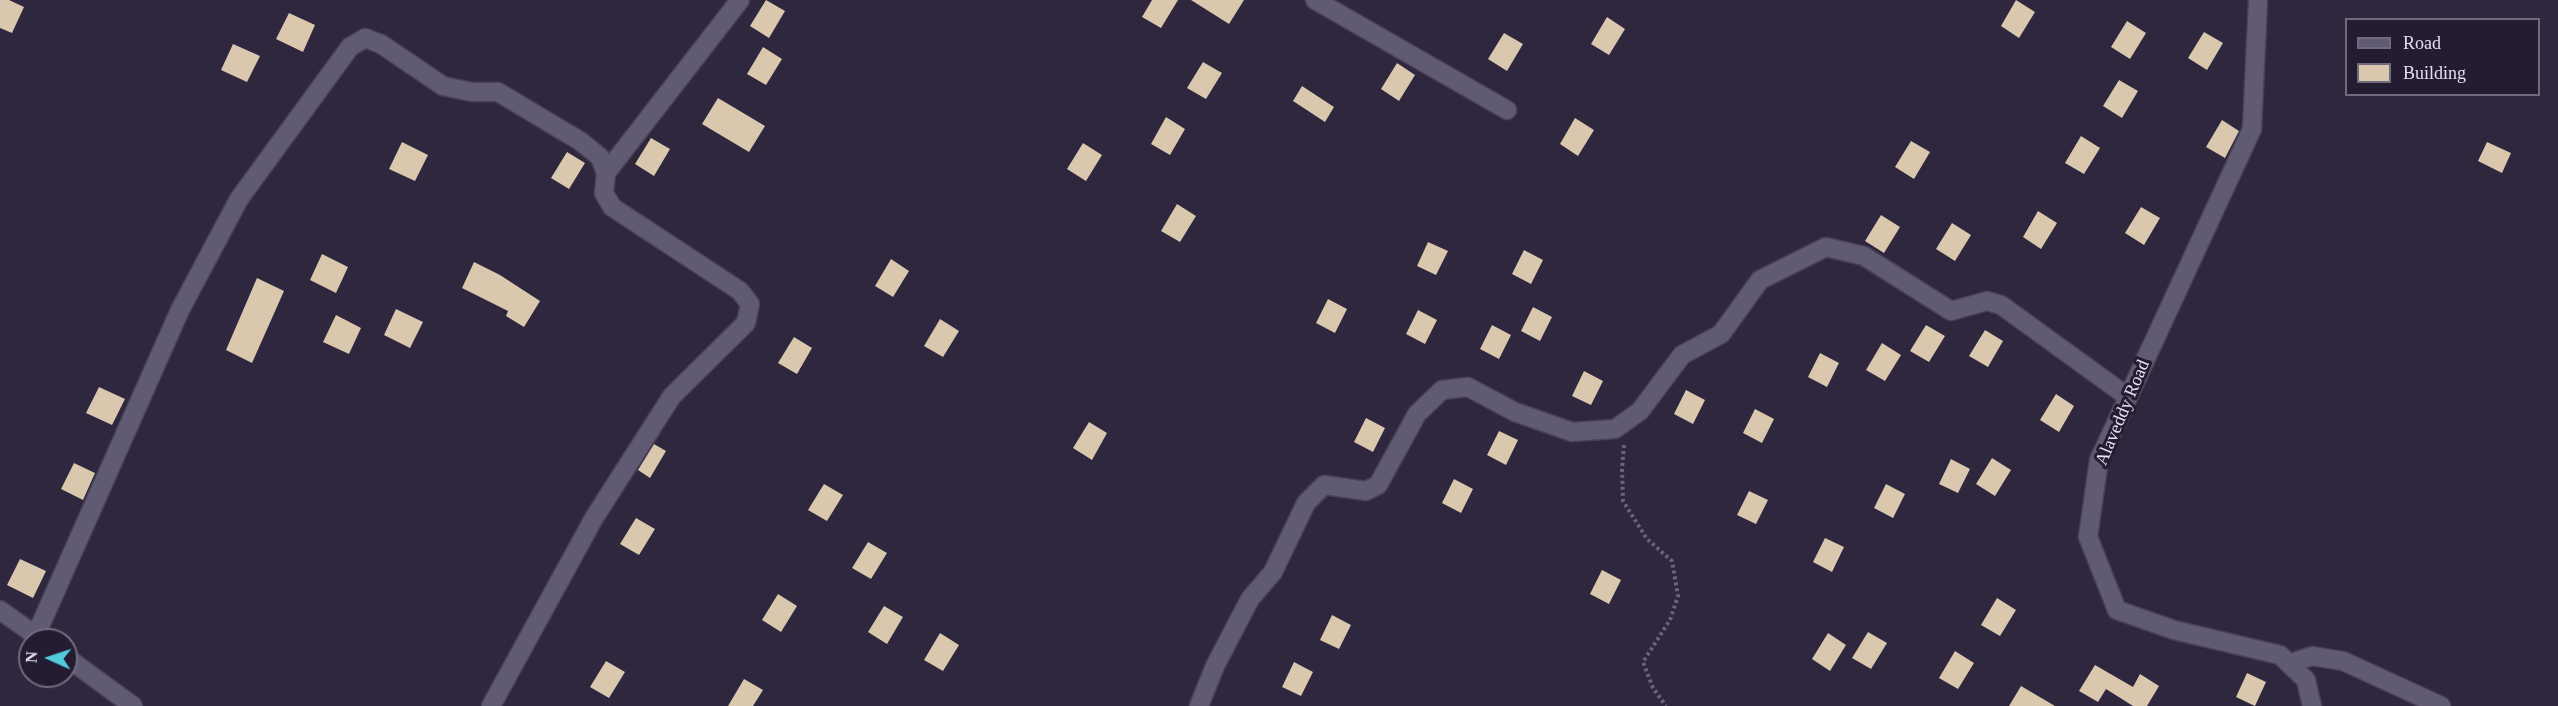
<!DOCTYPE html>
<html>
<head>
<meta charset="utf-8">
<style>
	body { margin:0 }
	#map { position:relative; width:2558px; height:706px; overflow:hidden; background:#2e273d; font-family:Georgia,serif }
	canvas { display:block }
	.legend { position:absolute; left:2345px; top:18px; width:195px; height:78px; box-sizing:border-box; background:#241d32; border:2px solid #716b7e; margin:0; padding:8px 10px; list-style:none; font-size:18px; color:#e4e1ef }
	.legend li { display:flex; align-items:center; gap:12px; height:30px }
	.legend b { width:30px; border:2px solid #716b7e }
	.north { position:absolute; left:18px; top:628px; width:60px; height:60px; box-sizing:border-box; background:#241d32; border:2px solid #716b7e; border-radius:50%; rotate:273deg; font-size:16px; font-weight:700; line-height:24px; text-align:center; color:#e4e1ef }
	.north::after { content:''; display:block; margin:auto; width:21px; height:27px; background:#52cbda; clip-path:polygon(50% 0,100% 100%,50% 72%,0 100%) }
</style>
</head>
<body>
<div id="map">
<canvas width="2558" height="706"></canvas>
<ul class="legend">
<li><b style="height:8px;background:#615a73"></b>Road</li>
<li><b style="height:16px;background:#d9c7ae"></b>Building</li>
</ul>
<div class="north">N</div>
</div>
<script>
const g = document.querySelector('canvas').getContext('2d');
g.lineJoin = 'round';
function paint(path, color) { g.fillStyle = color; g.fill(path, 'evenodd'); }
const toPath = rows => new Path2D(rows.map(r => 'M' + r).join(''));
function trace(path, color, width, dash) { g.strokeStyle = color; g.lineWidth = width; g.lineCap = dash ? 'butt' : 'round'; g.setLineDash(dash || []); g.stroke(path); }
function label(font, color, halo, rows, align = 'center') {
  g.font = font + ' Georgia,serif'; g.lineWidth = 6; g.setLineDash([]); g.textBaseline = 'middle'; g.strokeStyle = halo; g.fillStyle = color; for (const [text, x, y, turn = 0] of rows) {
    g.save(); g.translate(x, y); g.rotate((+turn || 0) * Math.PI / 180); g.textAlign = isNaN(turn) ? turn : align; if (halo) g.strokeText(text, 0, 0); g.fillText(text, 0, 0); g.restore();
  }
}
const building = toPath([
	[0,0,9,0,24,7,12,33,0,28],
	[766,0,785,11,769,38,750,26],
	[1152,0,1178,0,1161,28,1142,17],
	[1191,0,1244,0,1229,24],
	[2016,0,2035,12,2019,38,2001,26],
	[289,13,315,25,303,52,276,39],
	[1607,17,1625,29,1609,55,1591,44],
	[2127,21,2146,33,2130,59,2111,47],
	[2204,32,2223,43,2207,70,2188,58],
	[1504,33,1523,44,1507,71,1488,59],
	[233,44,260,56,247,82,221,70],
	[763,47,782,59,766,85,747,74],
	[1203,62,1222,73,1206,99,1187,88],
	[1397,63,1415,75,1399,101,1381,89],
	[2119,80,2138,91,2122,118,2103,106],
	[1302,86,1334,107,1325,122,1293,101],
	[718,98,765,126,749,152,702,124],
	[1166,117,1185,129,1170,155,1151,144],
	[1575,118,1594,130,1578,156,1560,144],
	[2222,120,2239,131,2225,158,2206,147],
	[2081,136,2100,148,2084,174,2065,163],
	[651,138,670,149,654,176,635,164],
	[1911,141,1930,152,1914,179,1895,167],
	[402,142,428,155,415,181,389,169],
	[2487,142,2511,153,2502,173,2478,161],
	[1083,143,1102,155,1086,181,1067,169],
	[567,152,585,163,569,189,551,178],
	[1177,204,1196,216,1180,242,1161,231],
	[2141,207,2160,218,2144,245,2125,233],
	[2038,211,2057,223,2041,249,2023,237],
	[1881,215,1900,227,1884,253,1865,241],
	[1952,223,1971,235,1955,261,1936,249],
	[1428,242,1448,251,1436,275,1417,266],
	[1524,250,1543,260,1531,284,1512,274],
	[322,254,348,267,336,293,310,280],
	[891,259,909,271,893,297,875,286],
	[474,262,500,275,540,301,524,327,506,316,508,311,462,288],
	[257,278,284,291,252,363,226,350],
	[1328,299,1347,309,1335,333,1316,323],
	[1533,307,1552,317,1540,341,1521,331],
	[396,309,423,322,410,348,384,335],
	[1418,310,1437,320,1425,344,1406,334],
	[336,315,361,328,349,354,323,342],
	[940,319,959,331,943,357,924,346],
	[1492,325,1511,335,1499,359,1480,349],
	[1926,325,1945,336,1929,362,1910,351],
	[1985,330,2003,341,1988,367,1969,356],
	[794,337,812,348,797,374,778,363],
	[1882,343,1901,355,1885,381,1866,370],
	[1820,353,1839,363,1827,387,1808,377],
	[1584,371,1603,381,1591,405,1572,396],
	[99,387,125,399,112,425,86,413],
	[1686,390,1705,400,1693,424,1674,414],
	[2056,394,2074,406,2059,432,2040,420],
	[1755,409,1774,419,1762,443,1743,433],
	[1366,418,1385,428,1373,452,1354,442],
	[1089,422,1107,433,1092,460,1073,448],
	[1499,431,1518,440,1506,465,1487,455],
	[654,444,666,451,650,478,638,470],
	[1992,458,2011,470,1995,496,1976,484],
	[1951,459,1970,469,1958,493,1939,484],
	[74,463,95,473,83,500,61,489],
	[1454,479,1473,489,1461,513,1442,503],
	[824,484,843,495,827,521,808,510],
	[1886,484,1905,494,1893,518,1874,508],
	[1749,491,1768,500,1756,524,1737,515],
	[636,518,655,529,639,555,620,544],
	[1825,538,1844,547,1832,572,1813,562],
	[868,542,887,553,871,579,852,568],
	[20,559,46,571,33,598,7,585],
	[1602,570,1621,580,1609,604,1590,594],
	[778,594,797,606,781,632,762,620],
	[1997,598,2016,610,2000,636,1981,625],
	[884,606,903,617,887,644,868,632],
	[1332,615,1351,625,1339,649,1320,640],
	[1868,632,1887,643,1871,669,1852,658],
	[940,633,959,645,943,671,924,660],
	[1828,633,1846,645,1830,671,1812,659],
	[1955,651,1974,663,1958,689,1939,678],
	[606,661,625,672,609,698,590,687],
	[1294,662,1313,672,1301,696,1282,687],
	[2095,665,2133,687,2140,674,2159,686,2147,706,2133,706,2106,689,2098,702,2079,691],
	[2247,673,2266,682,2255,706,2236,697],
	[744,679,763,690,753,706,728,706],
	[2021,686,2055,706,2009,706]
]);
const path = toPath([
	[1624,445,1622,469,1623,501,1647,539,1672,561,1678,596,1670,620,1643,662,1653,688,1666,706]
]);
const street = toPath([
	[1315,0,1507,110],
	[606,173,740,0],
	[36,635,180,310,239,199,350,47,365,38,381,44,443,86,472,92,498,92,580,141,600,157,606,173,604,193,612,207,740,291,750,304,746,323,672,396,594,518,491,706],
	[2291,663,2312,656,2343,661,2441,706],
	[1199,706,1215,666,1250,599,1273,572,1306,503,1324,485,1366,491,1378,485,1417,414,1442,390,1468,387,1515,412,1572,432,1615,429,1640,411,1682,355,1721,334,1760,280,1826,247,1864,256,1951,311,1987,301,2001,305,2128,397]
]);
const secondary = toPath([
	[2258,0,2252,129,2099,460,2088,537,2117,610,2174,630,2280,655,2306,680,2312,706],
	[0,610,42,640],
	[66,657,133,706]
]);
const streetNames = [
	["Alaveddy Road",2123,413,-67]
];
paint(building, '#d9c7ae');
trace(street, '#474254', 21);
trace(secondary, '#474254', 21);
trace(path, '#696477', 4, [3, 3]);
trace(street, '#615a73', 18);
trace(secondary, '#615a73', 18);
label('18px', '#e4e1ef', '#241d32', streetNames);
</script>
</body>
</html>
